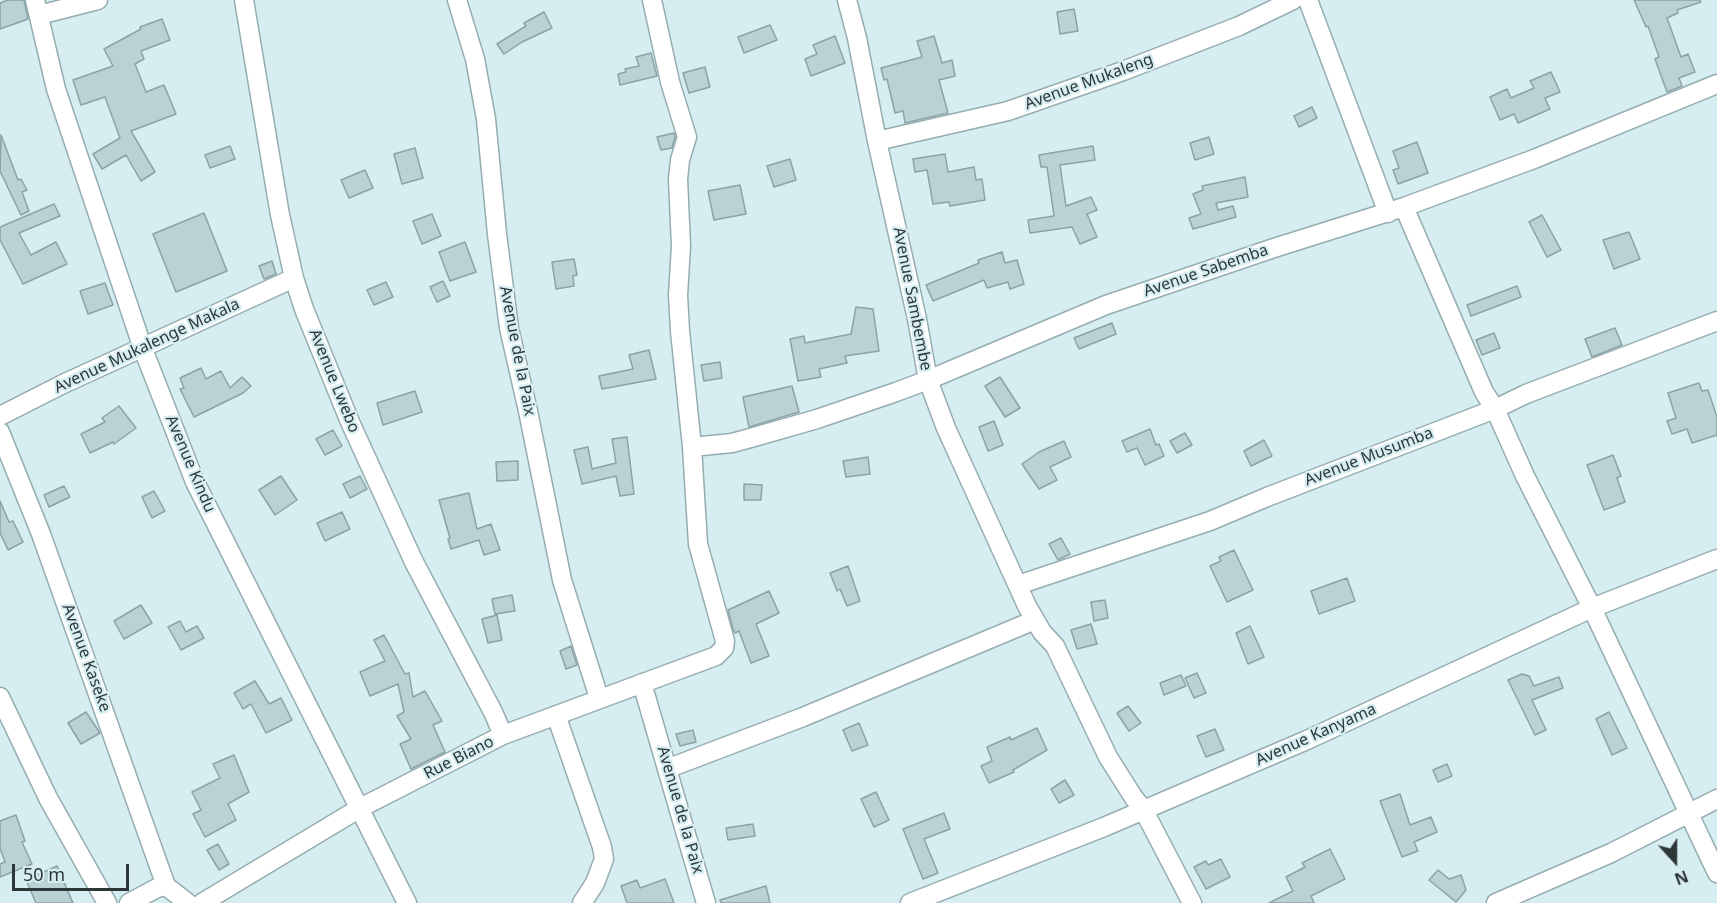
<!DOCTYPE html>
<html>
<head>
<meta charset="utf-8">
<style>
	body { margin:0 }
	#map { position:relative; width:1717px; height:903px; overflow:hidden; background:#d6eef2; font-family:"Noto Sans",sans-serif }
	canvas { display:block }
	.north { position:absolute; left:1645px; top:831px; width:60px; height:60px; -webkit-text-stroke:4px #d6eef2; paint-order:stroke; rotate:159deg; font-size:16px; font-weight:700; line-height:24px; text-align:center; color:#2e3738 }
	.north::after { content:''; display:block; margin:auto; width:21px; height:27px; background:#2e3738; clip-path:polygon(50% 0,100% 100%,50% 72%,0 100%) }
	.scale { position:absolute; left:12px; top:864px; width:117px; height:27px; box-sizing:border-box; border:3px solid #2e3738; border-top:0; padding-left:8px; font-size:18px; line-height:21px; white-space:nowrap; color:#2e3738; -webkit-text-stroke:4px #d6eef2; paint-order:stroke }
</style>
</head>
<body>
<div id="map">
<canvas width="1717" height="903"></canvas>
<div class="north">N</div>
<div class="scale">50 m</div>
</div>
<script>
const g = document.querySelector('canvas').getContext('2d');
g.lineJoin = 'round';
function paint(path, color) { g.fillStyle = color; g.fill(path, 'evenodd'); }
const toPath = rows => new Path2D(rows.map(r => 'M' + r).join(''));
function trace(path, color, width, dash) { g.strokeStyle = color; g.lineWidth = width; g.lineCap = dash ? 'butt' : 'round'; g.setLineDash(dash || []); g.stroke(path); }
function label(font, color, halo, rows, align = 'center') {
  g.font = font + ' "Noto Sans",sans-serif'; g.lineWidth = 4.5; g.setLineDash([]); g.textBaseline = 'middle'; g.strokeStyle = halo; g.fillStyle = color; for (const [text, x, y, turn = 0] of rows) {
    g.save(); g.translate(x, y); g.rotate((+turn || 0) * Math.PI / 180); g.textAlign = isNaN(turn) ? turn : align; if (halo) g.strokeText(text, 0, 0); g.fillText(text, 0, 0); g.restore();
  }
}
const building = toPath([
	[8,0,24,0,28,19,0,29,0,3,8,0],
	[1634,0,1700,0,1701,2,1677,10,1678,13,1667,18,1681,57,1688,54,1695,72,1679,78,1682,86,1667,92,1655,59,1659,57,1648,26,1646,27,1634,0],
	[1074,9,1078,31,1060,34,1057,12,1074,9],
	[544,12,552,28,522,42,504,54,497,44,526,26,524,23,544,12],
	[162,19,170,40,141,51,144,59,135,64,146,92,164,85,176,114,131,131,155,172,141,181,126,155,102,169,93,154,120,138,105,97,81,105,73,80,113,66,104,49,141,29,140,27,162,19],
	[770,25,777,40,744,53,738,37,770,25],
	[835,36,845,63,811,76,805,59,817,54,813,45,835,36],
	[934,36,942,63,952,60,955,76,939,80,948,113,905,123,903,111,895,113,887,79,884,80,881,68,922,57,917,41,934,36],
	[651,53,657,76,620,85,618,74,626,72,625,69,639,66,636,57,651,53],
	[705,67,710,87,689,93,683,73,705,67],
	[1551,72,1560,92,1545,98,1550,109,1518,123,1514,114,1500,120,1490,97,1507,89,1511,98,1534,88,1530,81,1551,72],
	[1312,107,1317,118,1299,127,1294,116,1312,107],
	[674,133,675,137,672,148,661,150,657,137,674,133],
	[1,135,18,180,21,179,27,190,22,192,29,211,21,215,0,171,1,135],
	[1209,137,1214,154,1195,160,1190,143,1209,137],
	[1417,142,1428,173,1398,184,1393,170,1399,168,1393,151,1417,142],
	[230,146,235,159,210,168,205,155,230,146],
	[1093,146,1095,160,1060,165,1066,206,1091,197,1097,210,1087,214,1097,237,1080,244,1072,227,1030,233,1028,220,1054,216,1047,167,1041,167,1039,155,1093,146],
	[415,148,423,178,402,184,394,154,415,148],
	[945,154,948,172,974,167,976,180,982,179,985,200,950,206,949,202,933,204,927,170,915,172,913,159,945,154],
	[790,159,796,180,774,187,767,166,790,159],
	[365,170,373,188,349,198,341,180,365,170],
	[1245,177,1248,197,1216,203,1218,210,1233,206,1236,217,1193,229,1189,218,1201,214,1193,194,1203,190,1202,186,1245,177],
	[740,185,746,214,714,220,708,191,740,185],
	[54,204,60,216,19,233,31,255,56,242,67,264,23,284,0,240,0,227,54,204],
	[204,213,227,271,176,292,153,234,204,213],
	[432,214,441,236,422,244,413,221,432,214],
	[1542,215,1561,250,1547,257,1529,222,1542,215],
	[1629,232,1640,259,1614,269,1603,240,1629,232],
	[465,242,476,272,450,281,439,252,465,242],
	[1002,252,1005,263,1017,260,1024,284,1010,289,1008,282,987,288,984,280,933,301,926,285,979,263,978,260,1002,252],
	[574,259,577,275,573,276,574,286,556,289,552,262,574,259],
	[272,261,276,274,264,279,259,266,272,261],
	[443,281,450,296,437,302,430,287,443,281],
	[386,282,393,297,374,305,367,290,386,282],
	[105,283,113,305,88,314,80,291,105,283],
	[1517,286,1521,297,1471,316,1467,305,1517,286],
	[856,307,873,309,879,351,845,356,847,363,819,369,821,377,798,381,790,339,804,336,805,343,851,334,856,307],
	[1112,323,1116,334,1079,349,1074,338,1112,323],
	[1615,328,1622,345,1592,357,1585,339,1615,328],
	[1494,333,1500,348,1482,355,1476,340,1494,333],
	[649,350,656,379,602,389,599,376,633,369,629,355,649,350],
	[720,362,722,378,704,381,701,365,720,362],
	[201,368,206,379,221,371,230,388,242,377,251,386,243,393,194,417,180,389,184,388,180,378,201,368],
	[1000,377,1020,408,1005,417,985,386,1000,377],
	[1699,383,1702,391,1708,390,1717,417,1717,435,1692,443,1687,429,1672,434,1667,421,1676,418,1668,393,1699,383],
	[792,386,799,412,749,427,743,397,792,386],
	[415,391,422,412,383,425,377,403,415,391],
	[119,406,136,428,114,444,113,442,90,453,81,434,105,422,102,418,119,406],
	[994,421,1003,445,988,451,979,427,994,421],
	[1150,429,1156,445,1159,444,1164,456,1145,465,1137,448,1127,452,1122,441,1150,429],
	[333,430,342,446,325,455,316,439,333,430],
	[1185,433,1192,445,1177,453,1170,441,1185,433],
	[627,437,634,494,620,496,616,476,582,484,574,450,588,447,592,469,616,463,612,439,627,437],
	[1264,440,1272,456,1251,466,1244,451,1264,440],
	[1064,441,1071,457,1050,467,1057,480,1039,489,1022,464,1039,452,1064,441],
	[1613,455,1621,476,1617,478,1625,502,1604,510,1587,465,1613,455],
	[868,457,870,474,846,477,843,461,868,457],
	[518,461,518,480,497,481,496,462,518,461],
	[281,476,297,500,275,515,259,490,281,476],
	[360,476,367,489,350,498,343,484,360,476],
	[744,484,762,485,761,500,744,500,744,484],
	[64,486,70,497,49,507,44,495,64,486],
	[154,491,165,511,152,518,142,497,154,491],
	[469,493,477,529,491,524,500,550,484,555,479,540,451,549,448,539,450,538,439,500,469,493],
	[0,501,9,522,13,521,23,542,8,550,0,533,0,501],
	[342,512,350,529,325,541,317,523,342,512],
	[1061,538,1070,554,1058,560,1049,544,1061,538],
	[1234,550,1253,590,1227,602,1210,566,1221,561,1219,557,1234,550],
	[848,566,860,601,847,606,840,589,837,591,830,573,848,566],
	[1347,578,1355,601,1319,614,1311,591,1347,578],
	[769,591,779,613,756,624,769,656,751,663,739,631,735,633,733,629,728,610,769,591],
	[512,595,515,611,495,614,492,599,512,595],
	[1105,600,1108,618,1094,621,1091,602,1105,600],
	[141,605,152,623,124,639,114,621,141,605],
	[497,615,502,640,488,643,482,619,497,615],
	[180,621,186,632,197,626,204,638,181,650,168,627,180,621],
	[1091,624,1097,644,1077,649,1071,630,1091,624],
	[1250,626,1264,657,1248,664,1236,633,1250,626],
	[384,635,405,674,409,673,413,697,425,691,442,721,433,725,445,752,411,769,400,744,411,739,397,716,404,712,398,684,370,696,360,672,385,661,374,640,384,635],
	[571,646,577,665,566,669,560,651,571,646],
	[1197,673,1206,693,1194,698,1185,678,1197,673],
	[1522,674,1529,676,1534,686,1559,677,1563,688,1532,700,1546,730,1535,735,1508,680,1522,674],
	[1181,675,1186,686,1164,695,1160,683,1181,675],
	[255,681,269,704,281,698,292,720,266,733,251,704,243,709,234,693,255,681],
	[1128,706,1141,723,1129,731,1117,713,1128,706],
	[86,712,100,733,81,744,68,723,86,712],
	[1609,712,1627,748,1612,755,1596,719,1609,712],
	[859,723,868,745,852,751,843,730,859,723],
	[1037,728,1047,750,1013,770,1014,772,989,783,981,766,992,761,987,747,1010,737,1011,740,1037,728],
	[1215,729,1224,750,1206,757,1197,736,1215,729],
	[693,730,696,742,680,746,676,734,693,730],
	[234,755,249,792,228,804,236,820,205,837,193,814,201,810,192,792,220,778,213,764,234,755],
	[1447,764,1452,776,1438,782,1433,770,1447,764],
	[1065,780,1074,795,1059,803,1051,789,1065,780],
	[876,792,889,820,874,827,861,799,876,792],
	[1400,794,1410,825,1431,817,1437,832,1414,842,1418,851,1402,857,1380,801,1400,794],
	[944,813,950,829,924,839,938,873,923,879,903,829,944,813],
	[16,815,25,841,22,842,32,864,0,877,0,864,5,862,0,848,0,821,16,815],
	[753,824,755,836,728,840,726,828,753,824],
	[218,844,229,864,219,870,207,850,218,844],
	[1330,849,1345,879,1311,896,1314,903,1269,903,1293,891,1286,877,1305,867,1302,863,1330,849],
	[1221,859,1230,877,1206,889,1194,867,1206,861,1208,865,1221,859],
	[57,866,73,903,36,903,26,880,57,866],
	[1438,870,1449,879,1461,875,1466,890,1456,902,1429,880,1438,870],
	[665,879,674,903,627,903,621,886,637,880,640,888,665,879],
	[766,886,770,903,721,903,720,900,766,886]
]);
const minor = toPath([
	[35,0,56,89,143,349,195,482,407,903],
	[244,0,280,215,294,278,304,309,350,422,414,562,493,712,503,735],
	[457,0,475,59,486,119,497,234,509,328,528,411,562,580,599,698],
	[847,0,857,38,877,141,917,319,928,380,946,428,1027,606,1042,632,1055,646,1108,757,1134,798,1143,809,1192,903],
	[1308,0,1388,213],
	[39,15,98,0],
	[877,141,1008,111,1123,71,1239,26,1293,0],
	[1404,207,1484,392,1495,409,1525,476,1592,608,1717,873],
	[0,416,63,384,294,278],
	[0,432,41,534,166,886],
	[692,447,732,443,754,437,817,419,896,392,928,380,1106,305,1274,248,1404,207,1534,159,1717,84],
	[1018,585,1210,521,1267,497,1495,409,1526,394,1717,321],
	[642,683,706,903],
	[0,697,48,798,107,903],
	[556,715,602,847,604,859,595,883,582,903],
	[669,768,803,717,1035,620],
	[129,903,157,888,166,886,188,903],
	[202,903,360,808,503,735,716,656,724,648,725,641,698,544,692,447,680,331,678,295,681,246,678,179,680,160,687,137,670,82,652,0],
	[910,903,1104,827,1307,740,1592,608,1717,559],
	[1496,903,1611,853,1717,799]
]);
const streetNames = [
	["Avenue Mukaleng",1089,82,-20],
	["Avenue Sabemba",1206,271,-19],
	["Avenue Sambembe",912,299,79],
	["Avenue Mukalenge Makala",147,346,-25],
	["Avenue de la Paix",517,351,79],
	["Avenue Lwebo",334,381,68],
	["Avenue Musumba",1369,457,-21],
	["Avenue Kindu",190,464,67],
	["Avenue Kaseke",86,658,70],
	["Avenue Kanyama",1316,735,-24],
	["Rue Biano",459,758,-27],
	["Avenue de la Paix",680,810,74]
];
paint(building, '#bbd2d5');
trace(building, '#8ca2a5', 1.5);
trace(minor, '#96adb0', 21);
trace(minor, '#fff', 18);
label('16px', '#2e3738', '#d6eef2', streetNames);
</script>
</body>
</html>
